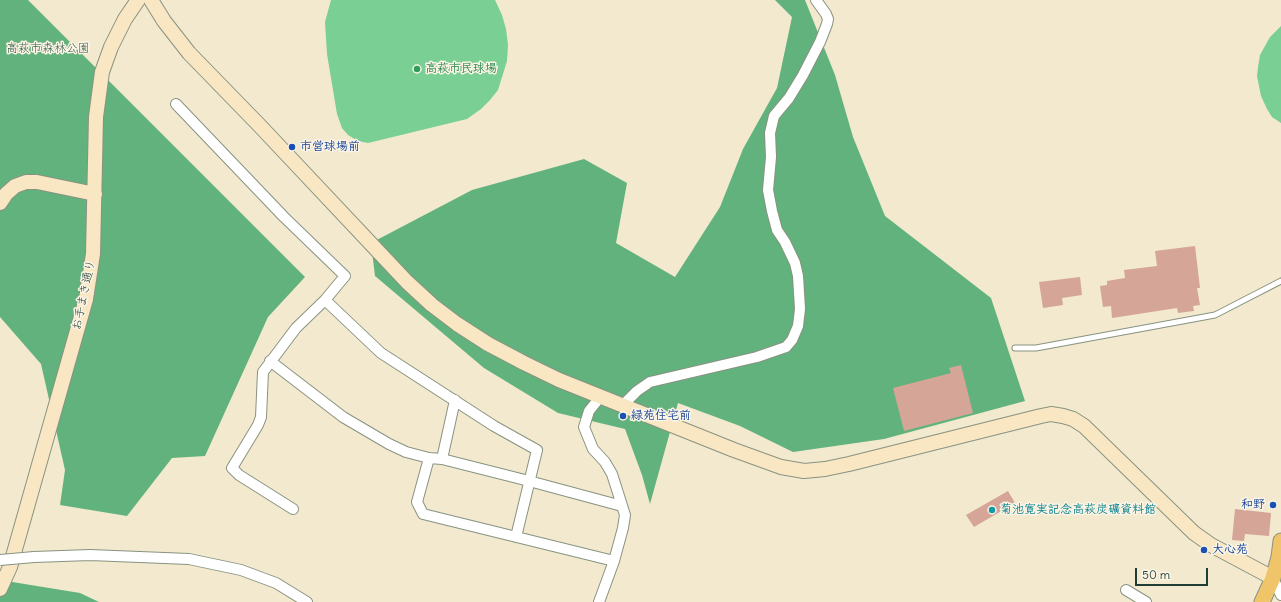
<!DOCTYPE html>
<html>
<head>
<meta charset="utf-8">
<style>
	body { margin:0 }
	#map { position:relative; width:1281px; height:602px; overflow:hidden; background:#f2e9ce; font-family:Delius,sans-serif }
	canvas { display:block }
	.scale { position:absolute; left:1135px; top:568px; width:73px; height:18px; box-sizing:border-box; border:2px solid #1f3d34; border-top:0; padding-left:5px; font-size:12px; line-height:14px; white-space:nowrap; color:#1f3d34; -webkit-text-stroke:3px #fcf5e5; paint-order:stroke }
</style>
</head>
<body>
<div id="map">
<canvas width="1281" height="602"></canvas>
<div class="scale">50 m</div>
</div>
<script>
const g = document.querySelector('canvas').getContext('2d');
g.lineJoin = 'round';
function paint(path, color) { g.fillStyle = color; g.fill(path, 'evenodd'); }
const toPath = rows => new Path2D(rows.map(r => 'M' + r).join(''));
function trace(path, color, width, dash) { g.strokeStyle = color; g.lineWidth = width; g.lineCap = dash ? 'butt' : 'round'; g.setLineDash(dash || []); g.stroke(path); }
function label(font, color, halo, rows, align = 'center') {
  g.font = font + ' Delius,"Klee One",sans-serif'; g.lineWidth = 3; g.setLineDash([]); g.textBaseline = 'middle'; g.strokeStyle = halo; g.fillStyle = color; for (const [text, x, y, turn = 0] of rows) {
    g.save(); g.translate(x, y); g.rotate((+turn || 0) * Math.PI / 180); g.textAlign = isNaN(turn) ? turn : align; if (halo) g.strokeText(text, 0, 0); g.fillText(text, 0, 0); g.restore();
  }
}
const green = toPath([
	[331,0,495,0,502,15,506,29,508,45,507,61,498,90,490,100,481,109,467,119,368,143,358,141,348,135,342,128,337,114,327,54,325,22],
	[1281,26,1281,123,1272,117,1267,109,1261,96,1257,76,1258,67,1260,55,1270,37]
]);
const forest = toPath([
	[0,0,28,0,305,277,268,317,205,456,172,458,127,516,60,505,65,470,41,364,0,317],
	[775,0,805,0,835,75,853,137,885,216,991,298,1025,401,884,439,793,452,740,426,678,403,650,504,642,475,625,429,558,413,484,368,375,276,371,243,472,190,584,159,627,183,616,243,675,277,720,207,743,149,777,88,792,17],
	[0,580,80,593,99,602,0,602]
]);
const building = toPath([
	[1195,246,1200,288,1197,288,1200,305,1193,306,1194,311,1178,313,1177,308,1112,318,1111,306,1103,307,1100,286,1107,285,1107,281,1125,278,1124,270,1157,266,1155,251],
	[1080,277,1082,295,1062,298,1063,305,1043,308,1039,282],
	[961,365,973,413,904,431,893,388,951,373,949,368],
	[1008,491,1015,503,974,527,966,515],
	[1235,509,1271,513,1269,536,1245,534,1244,541,1232,540]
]);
const lane = toPath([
	[1015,348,1036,348,1215,315,1281,281]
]);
const street = toPath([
	[176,104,284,217,345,276,325,300,296,328,263,372,261,417,258,425,232,468,239,475,293,509],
	[325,300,381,353,494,426,537,450,516,537],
	[270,361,343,417,389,444,406,452,429,458,442,459,529,481,622,506],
	[623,405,637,391,650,382,757,357,786,347,792,340,798,326,800,309,798,276,795,263,785,242,777,230,772,211,768,190,771,157,770,133,774,116,789,98,803,75,820,42,827,24,828,19,826,14,816,0],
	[429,458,417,502,423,514,614,561],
	[442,459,455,400],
	[34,557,90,555,189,559,241,570,276,583,307,602],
	[1273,578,1281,595],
	[1126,590,1146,602],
	[599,602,614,561,623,528,625,515,612,474,605,462,593,449,584,427,589,411,601,396]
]);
const secondary = toPath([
	[151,0,164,21,189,53,260,126,407,282,432,305,457,324,488,344,524,363,559,380,734,450,781,467,804,471,825,469,849,464,1041,416,1051,414,1063,416,1073,419,1084,426,1194,533,1211,545,1273,578],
	[0,203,6,194,15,186,26,182,37,182,95,194],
	[0,589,10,567,86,299,93,254,96,117,102,72,111,47,125,19,138,0]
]);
const primary = toPath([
	[1262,602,1273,578,1279,557,1281,541]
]);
const streetBridge = toPath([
	[0,560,34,557]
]);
const markers = [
	[417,69,4,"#2e9e5b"],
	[292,147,4,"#1a4fb4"],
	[623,416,4,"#1a4fb4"],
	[1273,505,4,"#1a4fb4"],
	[992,510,4,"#0f9aa8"],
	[1204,550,4,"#1a4fb4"]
];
const parkNames = [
	["高萩市森林公園",48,49]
];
const leisureNames = [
	["高萩市民球場",425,69]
];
const transitNames = [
	["市営球場前",300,147],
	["緑苑住宅前",631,416],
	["和野",1265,505,"right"],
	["大心苑",1212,550]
];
const streetNames = [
	["お手まき通り",84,295,-78]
];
const cultureNames = [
	["菊池寛実記念高萩炭礦資料館",1000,510]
];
paint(green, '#79cf94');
paint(forest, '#62b27e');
paint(building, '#d5a597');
trace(lane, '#889381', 7);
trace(street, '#889381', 12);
trace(secondary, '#889381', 16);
trace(primary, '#889381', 17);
trace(lane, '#fff', 5);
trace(street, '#fff', 10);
trace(secondary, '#f9e7c3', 14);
trace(primary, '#f0c469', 15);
trace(streetBridge, '#889381', 12, []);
trace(streetBridge, '#fff', 10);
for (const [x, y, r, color] of markers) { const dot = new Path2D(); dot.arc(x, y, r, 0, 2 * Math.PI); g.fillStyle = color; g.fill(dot); trace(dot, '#fcf5e5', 1.5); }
label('12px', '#315a47', '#fcf5e5', parkNames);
label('bold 12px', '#27864d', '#fcf5e5', leisureNames, 'left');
label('bold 12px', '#164399', '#fcf5e5', transitNames, 'left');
label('12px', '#1f3d34', '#fcf5e5', streetNames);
label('bold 12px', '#0d838f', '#fcf5e5', cultureNames, 'left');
</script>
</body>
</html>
